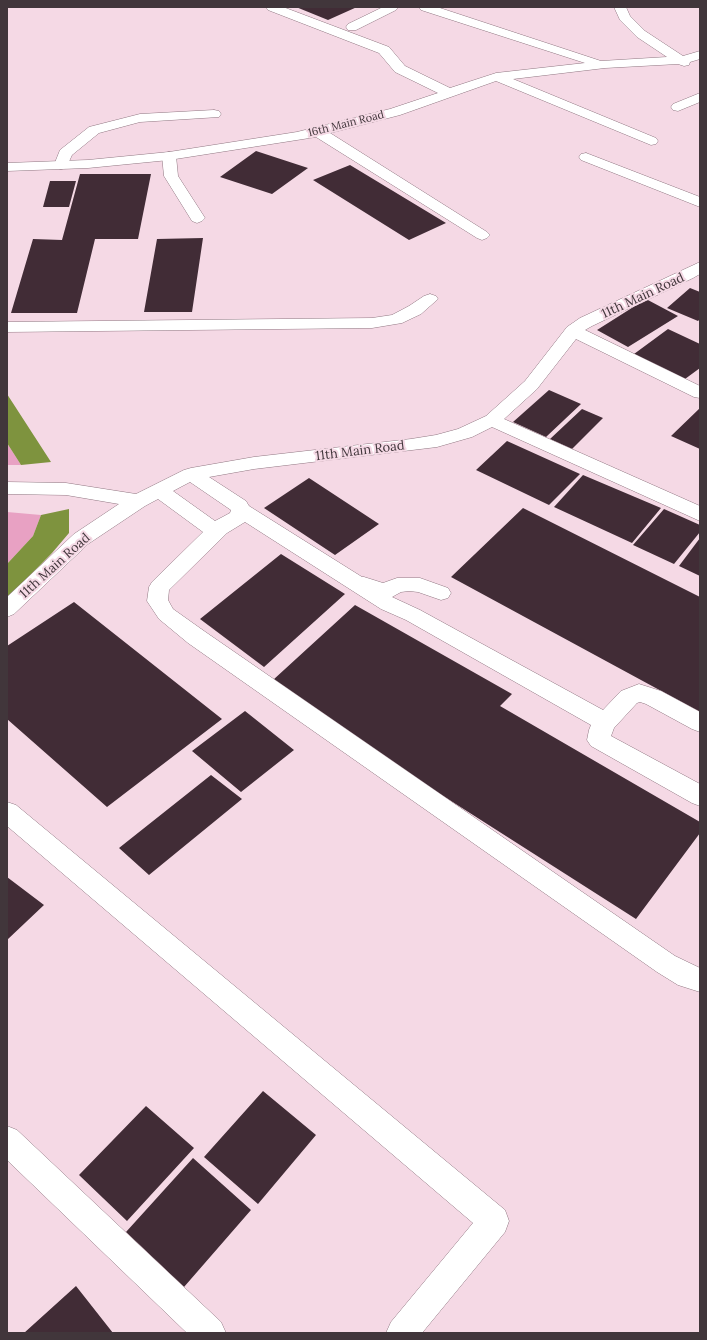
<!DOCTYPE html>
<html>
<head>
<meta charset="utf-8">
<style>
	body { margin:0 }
	#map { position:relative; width:707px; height:1340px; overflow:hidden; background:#f5d9e5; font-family:Lora,serif }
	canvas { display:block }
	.frame { position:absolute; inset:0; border:8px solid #41363b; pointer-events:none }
</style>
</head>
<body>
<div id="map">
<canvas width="707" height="1340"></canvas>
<div class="frame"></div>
</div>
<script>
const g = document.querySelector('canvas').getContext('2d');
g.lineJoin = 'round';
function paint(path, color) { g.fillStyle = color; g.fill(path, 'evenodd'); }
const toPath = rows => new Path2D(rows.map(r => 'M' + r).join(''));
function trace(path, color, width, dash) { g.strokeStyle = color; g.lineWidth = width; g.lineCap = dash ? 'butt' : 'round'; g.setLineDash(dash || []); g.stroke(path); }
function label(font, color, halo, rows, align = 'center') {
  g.font = font + ' Lora,serif'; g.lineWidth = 4; g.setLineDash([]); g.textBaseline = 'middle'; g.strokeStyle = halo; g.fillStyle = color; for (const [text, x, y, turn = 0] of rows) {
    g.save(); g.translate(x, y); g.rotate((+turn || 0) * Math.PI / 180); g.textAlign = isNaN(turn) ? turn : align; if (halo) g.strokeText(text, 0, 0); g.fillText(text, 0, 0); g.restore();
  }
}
const green = toPath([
	[7,443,21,465,7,465],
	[7,512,41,515,33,536,7,564]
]);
const water = toPath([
	[7,394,51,462,21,465,7,443],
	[69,509,69,533,52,553,7,599,7,564,33,536,41,515]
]);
const building = toPath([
	[296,7,357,7,328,20],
	[256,151,308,168,272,194,220,177],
	[350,165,446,223,409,240,313,180],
	[80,174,151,174,138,239,95,239,77,313,11,313,33,239,62,240],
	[50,181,76,181,69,207,43,207],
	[203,238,192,312,144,312,157,239],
	[690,288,700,292,700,319,698,321,667,308],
	[646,299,678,316,628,347,597,330],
	[668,329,700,344,700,368,685,379,634,354],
	[549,390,581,404,546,437,513,422],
	[700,408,700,449,671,436],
	[582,409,603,418,572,449,550,439],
	[507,441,580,474,549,505,476,470],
	[583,475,661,508,632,543,554,507],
	[309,478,379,524,335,555,264,508],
	[523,508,700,597,700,712,451,577],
	[664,509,700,525,700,532,674,564,633,545],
	[700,538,700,576,679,566],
	[281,554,345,594,264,667,200,619],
	[74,602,222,719,107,807,7,719,7,646],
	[355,605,512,694,500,706,700,822,700,833,636,919,426,785,273,680],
	[245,711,294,750,241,792,192,751],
	[211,775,242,799,149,875,119,848],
	[7,877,44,905,7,940],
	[263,1091,316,1135,258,1204,204,1157],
	[146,1106,194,1148,127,1221,79,1175],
	[193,1158,251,1210,184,1287,126,1232],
	[76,1286,113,1333,24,1333]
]);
const service = toPath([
	[214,110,219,111,221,114,219,117,140,122,99,133,72,155,66,168,61,169,56,168,54,165,60,150,89,127,140,114,214,110],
	[169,152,174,153,176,156,178,176,205,218,202,221,197,223,192,221,164,176,162,156,164,153,169,152]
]);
const minor = toPath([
	[266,7,283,7,389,47,405,66,450,88,496,73,585,63,421,10,419,7,437,7,601,61,667,57,637,37,620,20,614,7,626,7,630,16,645,31,683,56,700,51,700,59,690,62,689,65,684,66,678,64,605,68,513,79,656,138,658,141,656,144,651,145,496,81,400,115,330,133,487,232,490,235,487,238,482,240,477,238,316,137,169,160,88,168,7,171,7,163,88,160,169,152,297,132,390,109,438,93,395,72,379,53,268,10,266,7],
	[383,7,398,7,396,10,356,30,348,30,346,27,348,24,383,7],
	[700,93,700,102,678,111,673,110,671,107,673,104,700,93],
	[586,153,700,197,700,207,581,160,579,157,581,154,586,153],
	[700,262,700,274,693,278,592,326,585,330,700,386,700,398,694,397,576,339,537,389,504,419,700,506,700,521,492,427,472,437,437,447,254,469,209,477,246,501,249,506,362,577,364,577,383,583,397,578,420,578,448,588,451,593,448,598,441,600,418,592,409,591,401,592,392,597,420,610,603,710,621,691,639,684,661,691,700,712,700,732,692,729,646,704,640,702,637,703,614,728,611,736,700,784,700,806,692,803,591,746,587,740,589,730,591,725,406,620,381,609,245,522,227,533,169,590,168,600,173,609,204,631,675,956,700,968,700,992,678,985,657,972,188,643,159,619,147,601,149,587,152,582,203,532,158,499,145,506,88,544,14,614,7,617,7,597,74,534,119,504,66,495,7,494,7,482,66,483,136,494,184,470,191,468,254,457,411,439,436,435,458,429,486,416,525,381,567,327,580,318,700,262],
	[190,482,231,510,230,513,215,521,173,491,190,482],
	[430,294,436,296,438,299,421,314,402,323,372,328,7,332,7,322,372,318,392,315,409,306,424,296,430,294],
	[7,802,16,805,505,1210,509,1221,505,1232,422,1333,386,1333,391,1322,473,1223,7,826,7,802],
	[7,1126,17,1130,221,1322,226,1333,187,1333,7,1160,7,1126]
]);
const farStreetnames = [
	["16th Main Road",346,124,-14]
];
const streetNames = [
	["11th Main Road",643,296,-25],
	["11th Main Road",360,451,-7],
	["11th Main Road",55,566,-42]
];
paint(green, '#e8a1c3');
paint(water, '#7e933e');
paint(building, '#412c36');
trace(service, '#907782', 1);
trace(minor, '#907782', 1);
paint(service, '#fff');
paint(minor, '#fff');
label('11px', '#41363b', '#f5d9e5', farStreetnames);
label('13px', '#41363b', '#f5d9e5', streetNames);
</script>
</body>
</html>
